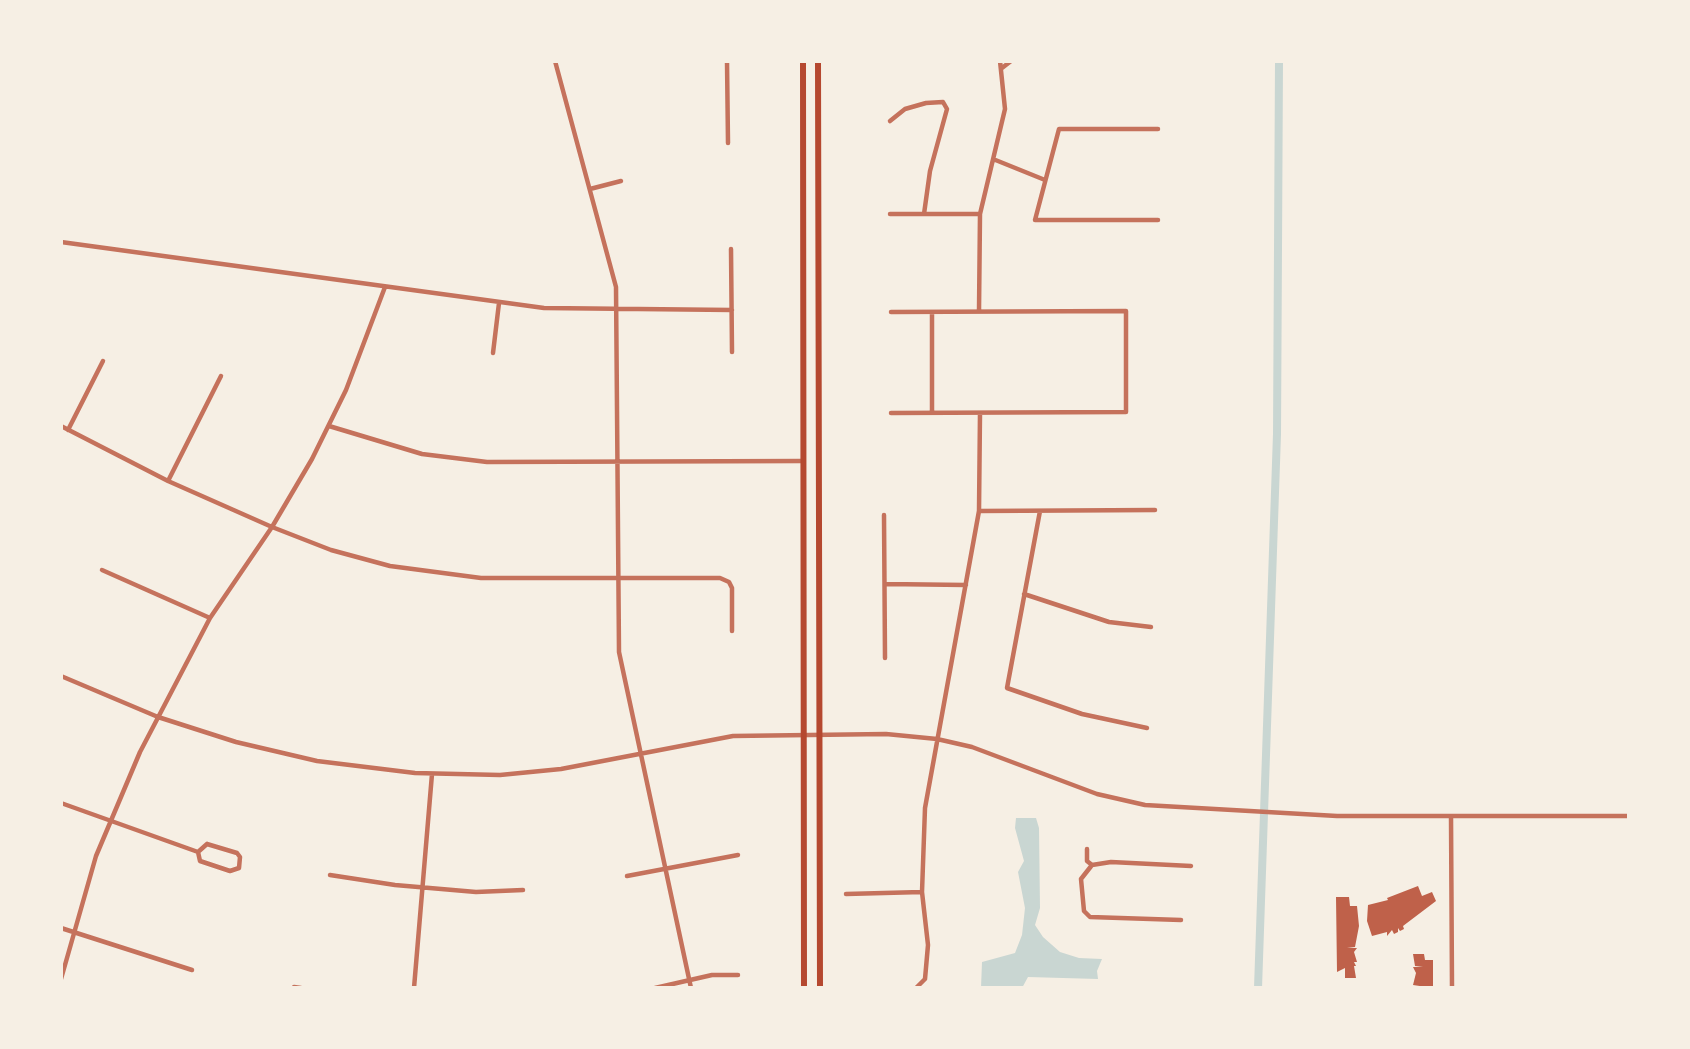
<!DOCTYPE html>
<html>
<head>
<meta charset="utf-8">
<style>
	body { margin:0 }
	#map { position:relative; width:1690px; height:1049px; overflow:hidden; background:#f6efe4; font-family:Merriweather,serif }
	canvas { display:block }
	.frame { position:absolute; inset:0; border:63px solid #f6efe4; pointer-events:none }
</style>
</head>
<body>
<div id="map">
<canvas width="1690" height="1049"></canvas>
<div class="frame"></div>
</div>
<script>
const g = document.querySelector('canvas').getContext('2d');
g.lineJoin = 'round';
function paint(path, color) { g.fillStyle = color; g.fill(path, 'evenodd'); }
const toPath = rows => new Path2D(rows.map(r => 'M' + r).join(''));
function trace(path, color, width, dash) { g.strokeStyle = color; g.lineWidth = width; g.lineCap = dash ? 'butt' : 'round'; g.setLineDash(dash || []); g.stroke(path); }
const water = toPath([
	[1016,818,1036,818,1039,828,1040,908,1035,925,1043,937,1060,952,1079,958,1102,959,1097,971,1098,979,1028,977,1022,988,981,988,982,962,1015,953,1022,935,1025,908,1018,872,1024,861,1015,828]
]);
const canal = toPath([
	[1258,988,1277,434,1279,61]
]);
const building = toPath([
	[1418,886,1422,896,1432,892,1436,901,1403,926,1404,929,1400,931,1398,928,1398,932,1394,934,1392,930,1387,936,1387,932,1372,936,1367,921,1368,905,1388,900,1387,898],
	[1336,897,1349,897,1350,906,1357,906,1359,926,1355,947,1347,948,1357,948,1354,952,1357,962,1354,962,1356,966,1354,966,1356,978,1345,978,1345,968,1337,972],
	[1413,954,1424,954,1425,960,1433,960,1433,988,1413,985,1416,973,1413,967,1423,967,1415,966]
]);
const minor = toPath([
	[555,61,616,287,619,652,691,988],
	[727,61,728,143],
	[1002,68,1011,61],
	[890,121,905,109,926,103,943,102,947,109,930,171,924,214],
	[993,159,1045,180],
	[590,189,621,181],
	[890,214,980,214],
	[1158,220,1035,220,1059,129,1158,129],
	[61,242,544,308,732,310],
	[731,249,732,352],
	[979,311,980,214,1005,109,1000,61],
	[891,312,1126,311,1126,412,891,413],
	[932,312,932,413],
	[493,353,499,303],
	[61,426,168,481,272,527,331,550,390,566,481,578,720,578,729,582,732,588,732,631],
	[329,426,422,454,487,462,803,461],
	[68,430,103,361],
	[168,481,221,376],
	[979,511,1155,510],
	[1040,511,1007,688,1082,714,1147,728],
	[884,515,885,658],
	[102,570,210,618],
	[885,584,966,585],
	[1024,594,1109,622,1151,627],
	[61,676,158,717,236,742,317,761,415,773,500,775,561,769,733,736,886,734,937,739,972,747,1097,794,1145,805,1337,816,1629,816],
	[61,803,198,852],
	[1451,816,1452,988],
	[207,844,237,853,240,857,239,868,230,871,200,861,198,852,207,844],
	[1087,849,1087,861,1092,865],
	[330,875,395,885,476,892,523,890],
	[627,876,738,855],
	[846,894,922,892],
	[1181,920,1090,917,1084,911,1081,879,1092,865,1111,862,1191,866],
	[61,928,192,970],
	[61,979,96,856,140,752,210,618,272,527,312,459,346,390,385,287],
	[294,987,301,988],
	[414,988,432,774],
	[655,988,712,975,738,975],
	[916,988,925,979,928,945,922,892,925,808,979,511,980,413]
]);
const secondary = toPath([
	[803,61,804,988],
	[818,61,820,988]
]);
paint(water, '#c9d6d2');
trace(canal, '#c9d6d2', 8);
paint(building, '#bf614a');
trace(minor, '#c5725c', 4.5);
trace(secondary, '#b5482f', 6);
</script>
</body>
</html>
